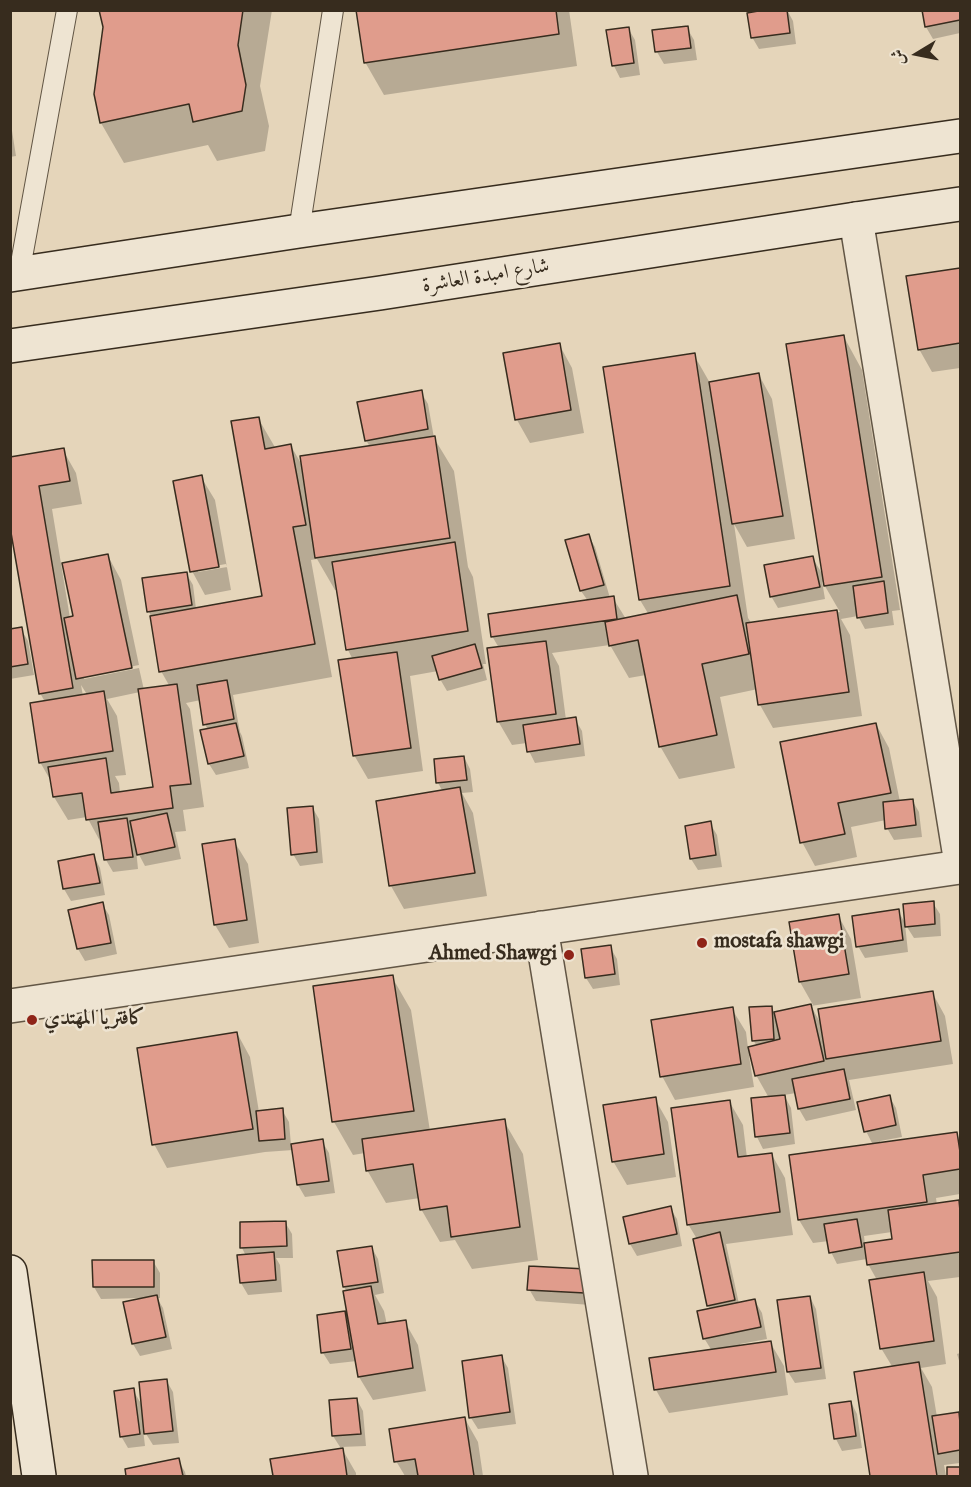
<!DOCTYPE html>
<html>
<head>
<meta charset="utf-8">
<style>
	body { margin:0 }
	#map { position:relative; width:971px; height:1487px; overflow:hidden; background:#e5d5ba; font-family:"IM FELL English",Amiri,serif }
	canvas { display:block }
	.frame { position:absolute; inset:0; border:12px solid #372c1e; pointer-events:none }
	.north { position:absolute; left:887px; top:24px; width:60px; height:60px; -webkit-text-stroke:4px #eee4d2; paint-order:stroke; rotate:260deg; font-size:16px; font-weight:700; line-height:24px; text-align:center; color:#372c1e }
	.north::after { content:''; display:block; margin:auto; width:21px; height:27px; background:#372c1e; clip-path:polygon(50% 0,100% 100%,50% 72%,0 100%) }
</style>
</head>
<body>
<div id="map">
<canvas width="971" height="1487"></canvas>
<div class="frame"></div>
<div class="north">ش</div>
</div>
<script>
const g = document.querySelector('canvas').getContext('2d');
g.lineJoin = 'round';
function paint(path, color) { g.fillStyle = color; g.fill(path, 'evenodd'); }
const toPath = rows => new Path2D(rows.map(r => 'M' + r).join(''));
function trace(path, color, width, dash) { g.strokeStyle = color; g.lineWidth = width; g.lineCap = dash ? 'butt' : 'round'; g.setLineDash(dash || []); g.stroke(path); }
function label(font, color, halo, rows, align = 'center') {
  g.font = font + ' "IM FELL English",Amiri,serif'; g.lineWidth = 5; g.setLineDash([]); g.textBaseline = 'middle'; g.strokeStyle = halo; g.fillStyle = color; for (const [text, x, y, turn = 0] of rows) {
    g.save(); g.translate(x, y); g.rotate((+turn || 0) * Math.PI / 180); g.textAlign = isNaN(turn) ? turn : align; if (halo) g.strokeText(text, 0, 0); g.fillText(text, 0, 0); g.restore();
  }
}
const shadow = toPath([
	[101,10,272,10,260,86,269,126,265,151,217,161,208,145,124,163,101,123,104,27],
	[361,10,569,10,577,66,384,95,365,62],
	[787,10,793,21,796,44,759,49,752,37],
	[923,10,960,10,960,33,933,39,926,27],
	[628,28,635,40,640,75,620,78,614,66],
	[687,28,694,40,697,60,664,64,657,52,654,32],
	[10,118,16,156,10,157],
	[960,270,960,368,932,372,919,349,908,277],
	[844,337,862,370,900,610,892,611,894,625,865,629,858,616,841,619,850,635,862,716,773,728,760,705,758,689,720,697,735,768,679,779,660,746,646,675,629,678,610,645,552,653,559,666,566,720,575,719,582,731,585,756,535,763,529,751,527,743,512,745,498,721,499,648,492,636,588,601,581,591,588,535,595,547,610,598,613,598,626,619,649,615,640,600,694,355,710,383,759,375,772,399,795,539,747,547,734,524,748,618,752,624,840,612,822,581,825,599,778,608,771,596,812,557,823,575],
	[559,344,572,368,584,433,530,443,517,420,504,354],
	[421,392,428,404,434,438,454,471,468,567,473,577,486,664,483,664,487,680,447,691,440,679,438,671,410,676,423,771,368,779,354,755,353,660,348,650,338,590,335,590,317,559,311,560,332,677,233,695,240,732,242,736,249,768,216,775,209,764,208,730,205,724,201,700,186,703,190,709,204,807,183,810,186,831,175,832,181,859,145,866,136,849,138,869,113,872,106,860,103,843,101,843,87,817,68,820,54,797,52,783,40,762,45,702,40,693,10,518,63,450,76,473,82,504,52,509,70,618,75,617,108,556,121,580,139,665,84,676,84,679,139,668,144,690,170,687,161,671,151,616,149,612,186,573,193,585,196,609,264,597,258,418,276,449,291,446,303,467,370,447,366,440],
	[81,685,88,696,83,696],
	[140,692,154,789,120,793,119,783,115,776,126,775,117,716,107,699],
	[201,477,215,500,231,590,205,595,192,571],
	[226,564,227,567,198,572,198,569],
	[21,629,28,641,34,675,10,679,10,631],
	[876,724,889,748,900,802,912,800,919,812,922,837,894,840,887,828,886,820,851,827,857,857,815,866,802,842],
	[464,757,470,769,473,792,462,793,473,813,487,896,404,909,391,886,378,802,443,792,438,783],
	[312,807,319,819,323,863,300,866,293,854],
	[710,823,717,835,722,867,698,870,691,859],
	[234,841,248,864,259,943,229,948,215,925],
	[94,856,100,868,105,895,71,901,64,889,60,862],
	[933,903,940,914,941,936,914,938,905,924,908,952,865,958,858,946,898,911,907,926],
	[102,904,109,915,117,954,85,961,78,949],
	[838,915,851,939,861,998,811,1006,821,1024,932,992,945,1016,953,1064,849,1080,856,1110,806,1121,799,1109,796,1093,784,1095,791,1108,795,1144,763,1149,757,1137,769,1098,756,1075,752,1056,749,1056,754,1087,675,1100,662,1076,732,1009,746,1032,748,1048,757,1046,753,1040,771,1007,775,1013,813,1005,800,982,790,923],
	[610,947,617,959,620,985,593,989,586,978],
	[392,977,411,1010,430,1131,504,1121,523,1154,538,1260,472,1269,455,1240,440,1242,421,1209,420,1198,386,1203,367,1170,365,1153,353,1155,334,1122],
	[237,1033,250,1057,259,1112,282,1110,289,1122,291,1145,322,1141,329,1153,335,1193,305,1197,298,1185,293,1150,265,1152,167,1168,154,1144],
	[889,1096,896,1108,902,1137,880,1141,881,1144,957,1134,960,1140,960,1194,936,1198,937,1205,958,1202,960,1206,960,1277,928,1281,937,1297,946,1364,921,1368,932,1387,937,1417,958,1414,960,1418,960,1463,944,1465,946,1476,872,1476,855,1373,893,1368,881,1348,877,1280,868,1264,867,1259,837,1264,831,1252,829,1241,813,1243,799,1220,873,1145,866,1131],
	[892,1232,894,1240,865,1245,864,1236],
	[655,1099,668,1122,676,1177,627,1185,613,1161],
	[729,1101,743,1125,747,1158,772,1155,785,1178,793,1235,726,1244,739,1304,755,1301,762,1313,767,1339,740,1344,740,1347,770,1342,784,1366,788,1395,669,1413,656,1390,712,1351,704,1338,711,1310,708,1306,697,1239,688,1224],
	[670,1208,677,1219,682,1246,637,1256,630,1244,625,1218],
	[285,1222,292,1234,293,1258,276,1258,280,1265,282,1292,248,1295,241,1283,246,1256,242,1248],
	[372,1248,378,1259,384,1293,375,1295,384,1311,387,1325,405,1322,418,1345,426,1391,373,1400,359,1377,357,1361,330,1364,323,1353,345,1313,350,1322,347,1292,344,1287],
	[153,1261,160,1273,160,1298,157,1298,163,1308,172,1349,140,1356,133,1344,125,1304,141,1298,101,1299,94,1287,94,1262],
	[585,1270,591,1305,536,1301,529,1289],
	[810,1297,816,1309,826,1379,795,1383,788,1372],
	[960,1353,960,1364,957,1354],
	[501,1356,508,1368,516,1424,478,1429,471,1418],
	[166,1380,173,1392,179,1443,153,1445,143,1429,145,1446,128,1448,121,1436,133,1390,143,1407],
	[357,1400,363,1411,366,1446,341,1447,356,1473,356,1476,274,1476,272,1461,342,1450,333,1436],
	[851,1402,857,1414,862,1448,842,1451,836,1439,831,1405],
	[465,1419,478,1442,483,1476,405,1476,396,1461],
	[178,1460,185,1472,186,1476,128,1476,127,1470]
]);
const building = toPath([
	[99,10,243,10,238,45,246,85,242,111,193,122,189,104,100,123,94,94,103,27,99,10],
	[356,10,556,10,559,34,364,63,356,10],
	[764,10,787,10,790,33,751,38,747,13,764,10],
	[922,10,960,10,960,20,925,27,922,10],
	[688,26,691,48,655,52,652,30,688,26],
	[629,27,634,63,612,66,606,30,629,27],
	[960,268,960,343,918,350,906,276,960,268],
	[844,335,882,577,824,586,786,344,844,335],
	[560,343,571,410,515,420,503,353,560,343],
	[695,353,730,586,639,600,603,367,695,353],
	[759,373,783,516,732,524,709,382,759,373],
	[422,390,428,429,365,441,357,402,422,390],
	[259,417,265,449,291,444,306,525,293,527,315,644,159,672,150,616,262,596,231,421,259,417],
	[435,436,450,538,315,558,300,456,435,436],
	[64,448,70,481,39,486,73,688,39,694,10,527,10,457,64,448],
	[202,475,219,567,190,572,173,481,202,475],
	[589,534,604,585,580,591,565,540,589,534],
	[455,542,468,631,346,650,332,562,455,542],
	[108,554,132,668,76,679,64,618,73,616,62,563,108,554],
	[813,556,820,587,770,597,764,565,813,556],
	[187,572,192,605,147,612,142,578,187,572],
	[884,581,888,613,857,618,853,586,884,581],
	[737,595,749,654,702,664,717,735,659,747,638,640,609,646,605,622,737,595],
	[614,596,617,619,491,637,488,614,614,596],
	[837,610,849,692,758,705,746,623,837,610],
	[22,627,28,664,10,667,10,629,22,627],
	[546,641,556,714,497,722,487,648,546,641],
	[475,644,482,668,439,680,432,656,475,644],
	[397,652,411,748,353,756,338,660,397,652],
	[227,680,234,719,203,725,197,685,227,680],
	[177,684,191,784,170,786,173,808,86,820,82,793,53,797,48,767,106,758,111,793,153,787,138,689,177,684],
	[104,691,113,751,39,763,30,703,104,691],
	[576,717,580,744,527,752,523,725,576,717],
	[236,723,244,756,208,764,200,730,236,723],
	[876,723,891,793,838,803,845,834,800,843,780,742,876,723],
	[464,756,467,780,436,783,434,759,464,756],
	[460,787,475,873,389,886,376,801,460,787],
	[913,799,916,825,885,829,883,802,913,799],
	[313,806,317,852,291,855,287,808,313,806],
	[167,813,175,847,137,855,130,821,167,813],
	[127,818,133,857,104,860,98,822,127,818],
	[711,821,716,855,690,859,685,826,711,821],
	[235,839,247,920,214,925,202,844,235,839],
	[94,854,100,883,63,889,58,861,94,854],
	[934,901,935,924,905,927,903,904,934,901],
	[103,902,111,943,77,949,68,910,103,902],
	[899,909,903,940,856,947,852,916,899,909],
	[839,914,849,974,799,982,789,922,839,914],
	[611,945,615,974,585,978,581,949,611,945],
	[393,975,414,1111,332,1122,313,986,393,975],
	[933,991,941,1041,826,1059,818,1009,933,991],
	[811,1004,824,1061,755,1076,748,1047,780,1039,774,1012,811,1004],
	[772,1006,774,1039,752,1041,749,1007,772,1006],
	[733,1007,741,1064,660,1077,651,1020,733,1007],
	[237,1032,253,1129,152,1145,137,1048,237,1032],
	[844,1069,850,1099,798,1109,792,1079,844,1069],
	[785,1095,790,1133,755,1137,751,1098,785,1095],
	[890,1095,896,1125,864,1132,857,1102,890,1095],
	[656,1097,664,1154,612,1162,603,1105,656,1097],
	[730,1100,738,1157,772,1153,780,1212,687,1225,671,1108,730,1100],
	[283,1108,285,1139,259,1141,256,1111,283,1108],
	[505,1119,520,1227,451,1237,447,1206,420,1210,413,1164,366,1171,362,1139,505,1119],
	[957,1132,960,1152,960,1169,923,1175,927,1202,798,1220,789,1155,957,1132],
	[323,1139,329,1181,297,1185,291,1144,323,1139],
	[959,1200,960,1211,960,1252,867,1265,864,1243,892,1239,888,1210,959,1200],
	[671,1206,677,1234,629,1244,623,1217,671,1206],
	[857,1219,862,1247,829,1253,824,1224,857,1219],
	[286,1221,287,1246,240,1248,240,1222,286,1221],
	[720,1232,735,1300,707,1306,693,1239,720,1232],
	[372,1246,378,1282,343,1287,337,1251,372,1246],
	[274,1252,276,1280,240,1283,237,1255,274,1252],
	[92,1260,154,1260,154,1287,93,1287,92,1260],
	[529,1266,586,1269,585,1293,527,1290,529,1266],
	[924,1272,934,1341,880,1349,869,1280,924,1272],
	[371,1286,378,1324,406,1320,413,1368,358,1377,343,1291,371,1286],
	[157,1295,166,1337,132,1344,123,1302,157,1295],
	[810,1296,821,1368,787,1372,777,1300,810,1296],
	[755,1299,761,1327,703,1339,697,1311,755,1299],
	[345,1311,351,1349,321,1353,317,1315,345,1311],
	[771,1341,776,1372,654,1390,649,1358,771,1341],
	[502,1355,510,1412,469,1418,462,1361,502,1355],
	[919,1362,937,1476,870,1476,854,1372,919,1362],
	[167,1379,173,1431,144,1434,139,1382,167,1379],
	[134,1388,140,1434,120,1437,114,1391,134,1388],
	[357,1398,361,1434,332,1436,329,1400,357,1398],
	[851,1401,856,1436,834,1439,829,1404,851,1401],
	[959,1412,960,1423,960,1450,938,1454,932,1416,959,1412],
	[465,1417,474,1476,418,1476,415,1459,394,1462,389,1429,465,1417],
	[343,1448,347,1476,273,1476,270,1459,343,1448],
	[179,1458,183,1476,126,1476,125,1469,179,1458],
	[947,1467,960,1467,960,1476,947,1476,947,1467]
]);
const lane = toPath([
	[299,231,333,10],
	[19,274,67,10]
]);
const street = toPath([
	[856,219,960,857],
	[541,928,631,1476],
	[10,1006,960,867]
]);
const secondary = toPath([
	[10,275,299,231,960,136],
	[10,346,380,293,856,219,960,204],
	[10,1272,39,1476]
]);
const markers = [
	[702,943,6,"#8f2418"],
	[569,955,6,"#8f2418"],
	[32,1020,6,"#8f2418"]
];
const streetNames = [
	["شارع امبدة العاشرة",486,277,-9]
];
const poiNames = [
	["mostafa shawgi",714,943],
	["Ahmed Shawgi",557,955,"right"],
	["كافتريا المهتدي",44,1020]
];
paint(shadow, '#0003');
paint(building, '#e09c8c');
trace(building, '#372c1e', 1.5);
trace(lane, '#625645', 22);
trace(street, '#625645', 36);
trace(secondary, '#372c1e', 36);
trace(lane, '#eee4d2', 20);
trace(street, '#eee4d2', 33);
trace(secondary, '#eee4d2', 33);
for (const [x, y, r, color] of markers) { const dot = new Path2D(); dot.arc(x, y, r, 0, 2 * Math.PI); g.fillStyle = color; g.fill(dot); trace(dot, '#eee4d2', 2); }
label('21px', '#372c1e', '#eee4d2', streetNames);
label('bold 21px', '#372c1e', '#eee4d2', poiNames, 'left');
</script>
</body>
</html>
